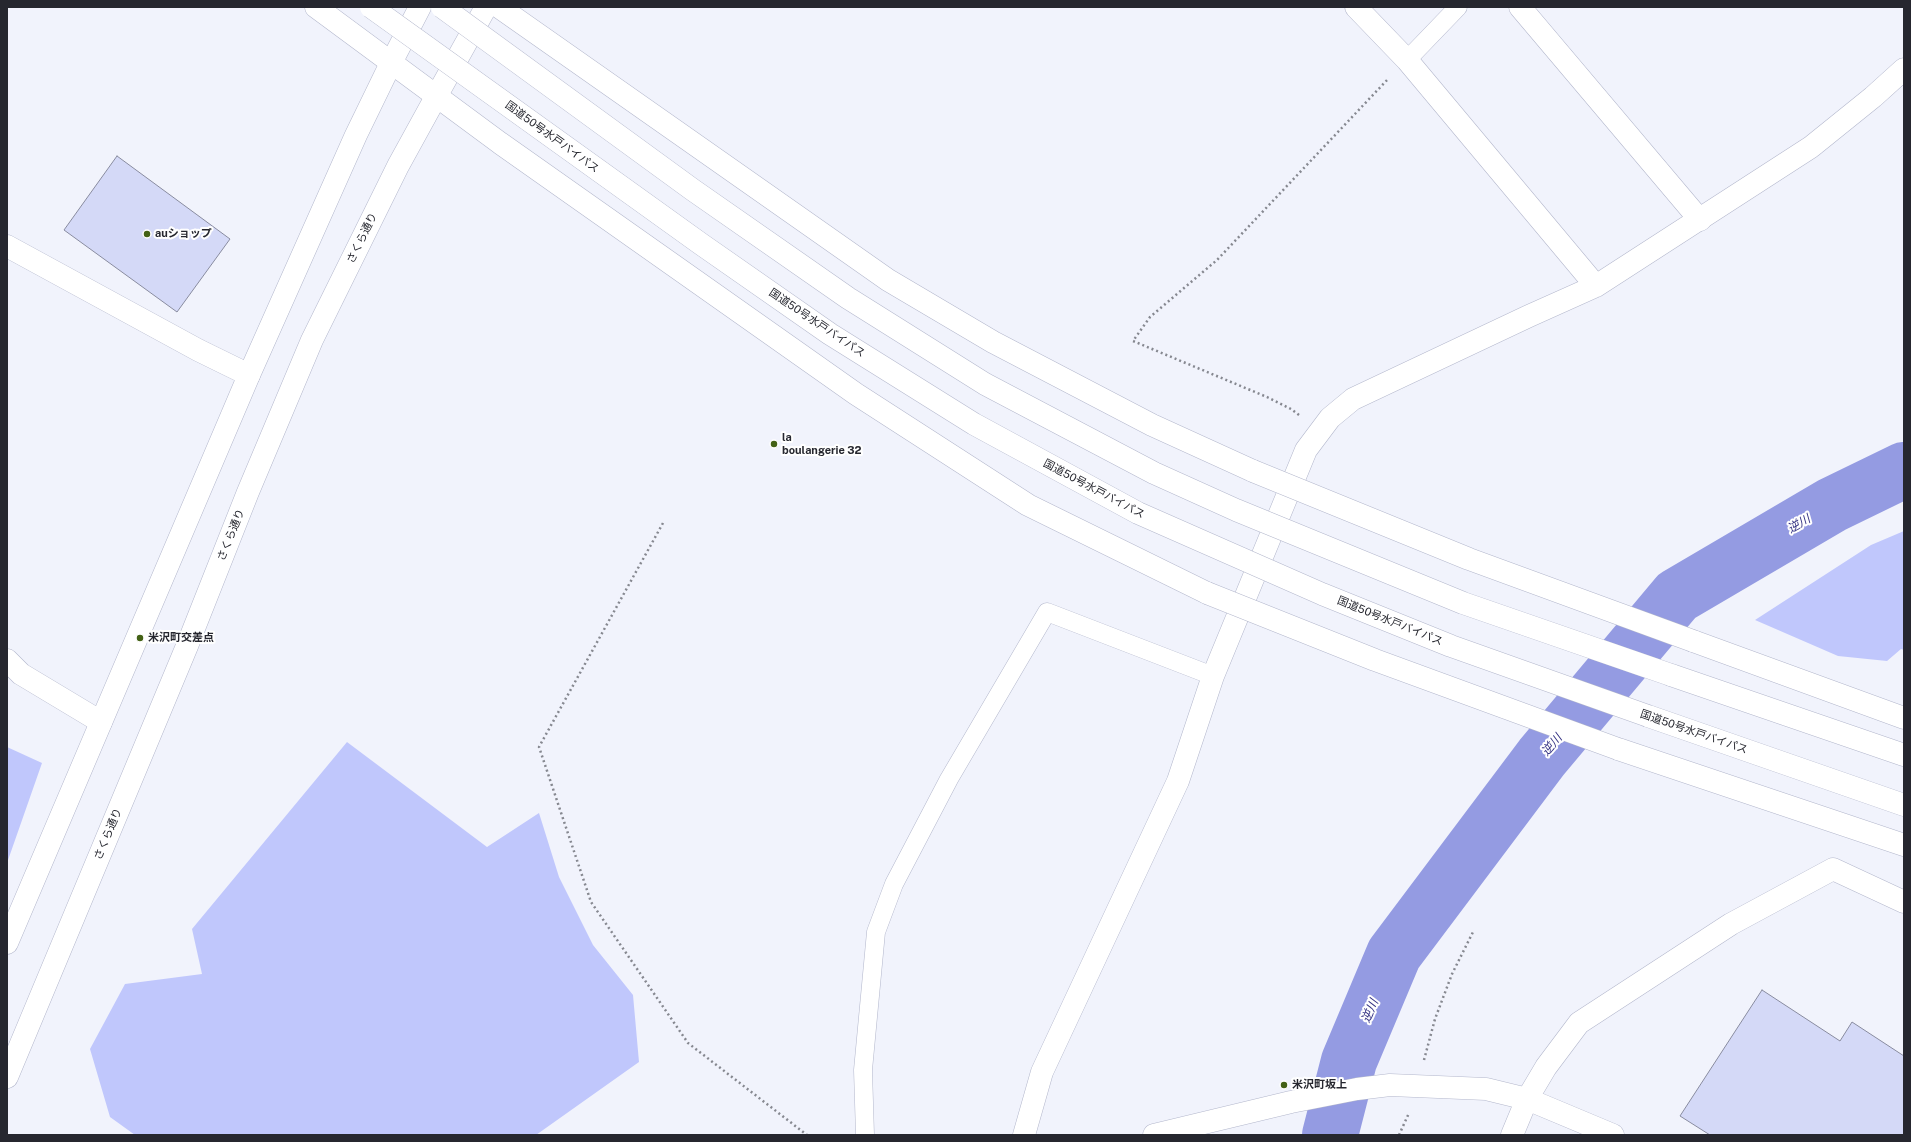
<!DOCTYPE html>
<html>
<head>
<meta charset="utf-8">
<style>
	body { margin:0 }
	#map { position:relative; width:1911px; height:1142px; overflow:hidden; background:#f1f3fc; font-family:"Public Sans",sans-serif }
	canvas { display:block }
	.frame { position:absolute; inset:0; border:8px solid #26272f; pointer-events:none }
</style>
</head>
<body>
<div id="map">
<canvas width="1911" height="1142"></canvas>
<div class="frame"></div>
</div>
<script>
const g = document.querySelector('canvas').getContext('2d');
g.lineJoin = 'round';
function paint(path, color) { g.fillStyle = color; g.fill(path, 'evenodd'); }
const toPath = rows => new Path2D(rows.map(r => 'M' + r).join(''));
function trace(path, color, width, dash) { g.strokeStyle = color; g.lineWidth = width; g.lineCap = dash ? 'butt' : 'round'; g.setLineDash(dash || []); g.stroke(path); }
function label(font, color, halo, rows, align = 'center') {
  g.font = font + ' "Public Sans","Noto Sans JP",sans-serif'; g.lineWidth = 4; g.setLineDash([]); g.textBaseline = 'middle'; g.strokeStyle = halo; g.fillStyle = color; for (const [text, x, y, turn = 0] of rows) {
    g.save(); g.translate(x, y); g.rotate((+turn || 0) * Math.PI / 180); g.textAlign = isNaN(turn) ? turn : align; if (halo) g.strokeText(text, 0, 0); g.fillText(text, 0, 0); g.restore();
  }
}
const green = toPath([
	[1904,531,1904,650,1901,649,1887,661,1838,656,1755,620,1871,545],
	[347,742,487,847,539,813,559,877,593,945,633,995,639,1062,536,1135,135,1135,110,1117,90,1049,125,984,202,974,192,929],
	[7,747,42,763,7,863]
]);
const river = toPath([
	[1330,1135,1349,1061,1394,954,1542,757,1677,596,1832,505,1904,470]
]);
const building = toPath([
	[117,156,230,239,177,312,64,230,117,156],
	[1762,990,1840,1041,1852,1022,1904,1056,1904,1135,1710,1135,1680,1116,1762,990]
]);
const path = toPath([
	[1299,415,1291,409,1267,397,1133,341,1150,317,1217,260,1388,79],
	[663,523,539,747,591,902,688,1043,807,1135],
	[1424,1060,1435,1019,1452,974,1474,930],
	[1399,1135,1409,1113]
]);
const lane = toPath([
	[1407,60,1458,7],
	[865,1135,863,1070,876,932,894,884,949,779,1047,612,1213,676]
]);
const street = toPath([
	[1520,7,1700,220],
	[7,246,198,350,249,375],
	[7,660,21,674,101,722],
	[1512,1135,1527,1099,1546,1067,1579,1023,1731,924,1833,869,1904,902]
]);
const secondary = toPath([
	[1356,7,1407,60,1596,286],
	[7,943,249,375,356,135,392,61],
	[7,1077,187,646,248,492,312,340,398,166,437,95],
	[1024,1135,1042,1072,1178,781,1213,676,1306,450,1330,418,1353,399,1529,316,1596,286,1811,147,1873,97,1904,69],
	[1154,1135,1291,1102,1357,1089,1390,1085,1486,1089,1527,1099,1613,1135]
]);
const primary = toPath([
	[392,61,420,7],
	[437,95,486,7]
]);
const highway = toPath([
	[316,7,500,143,856,394,1028,505,1207,593],
	[499,7,888,280,993,342,1152,425,1253,471],
	[1693,641,1904,718],
	[1671,675,1904,755],
	[1648,716,1904,805],
	[1618,749,1904,845]
]);
const highwayBridge = toPath([
	[371,7,701,244,830,334,974,424,1138,513,1322,594,1451,646,1648,716],
	[442,7,693,190,848,298,985,384,1154,473,1236,510,1463,603,1671,675],
	[1253,471,1469,559,1693,641],
	[1207,593,1375,660,1618,749]
]);
const markers = [
	[147,234,4,"#436115"],
	[774,444,4,"#436115"],
	[140,638,4,"#436115"],
	[1284,1085,4,"#436115"]
];
const streetNames = [
	["国道50号水戸バイパス",552,137,36],
	["さくら通り",362,238,-64],
	["国道50号水戸バイパス",817,323,34],
	["国道50号水戸バイパス",1094,489,28],
	["さくら通り",231,535,-68],
	["国道50号水戸バイパス",1390,621,22],
	["国道50号水戸バイパス",1694,732,19],
	["さくら通り",108,834,-67]
];
const poiNames = [
	["auショップ",155,234],
	["la",782,438],
	["boulangerie 32",782,451],
	["米沢町交差点",148,638],
	["米沢町坂上",1292,1085]
];
const waterNames = [
	["逆川",1799,524,-30],
	["逆川",1552,745,-50],
	["逆川",1370,1011,-67]
];
paint(green, '#c0c7fc');
trace(river, '#949be2', 56);
paint(building, '#d4d9f7');
trace(building, '#888b9f', 1);
trace(lane, '#b3b7cc', 19);
trace(street, '#b3b7cc', 23);
trace(secondary, '#b3b7cc', 23);
trace(primary, '#b3b7cc', 23);
trace(highway, '#b3b7cc', 23);
trace(path, '#868890', 2.5, [2, 3]);
trace(lane, '#fff', 18);
trace(street, '#fff', 22);
trace(secondary, '#fff', 22);
trace(primary, '#fff', 22);
trace(highway, '#fff', 22);
trace(highwayBridge, '#b3b7cc', 23, []);
trace(highwayBridge, '#fff', 22);
for (const [x, y, r, color] of markers) { const dot = new Path2D(); dot.arc(x, y, r, 0, 2 * Math.PI); g.fillStyle = color; g.fill(dot); trace(dot, '#fff', 1.5); }
label('11px', '#26272f', '#fff', streetNames);
label('bold 11px', '#26272f', '#fff', poiNames, 'left');
label('italic 12px', '#343283', '#fff', waterNames);
</script>
</body>
</html>
